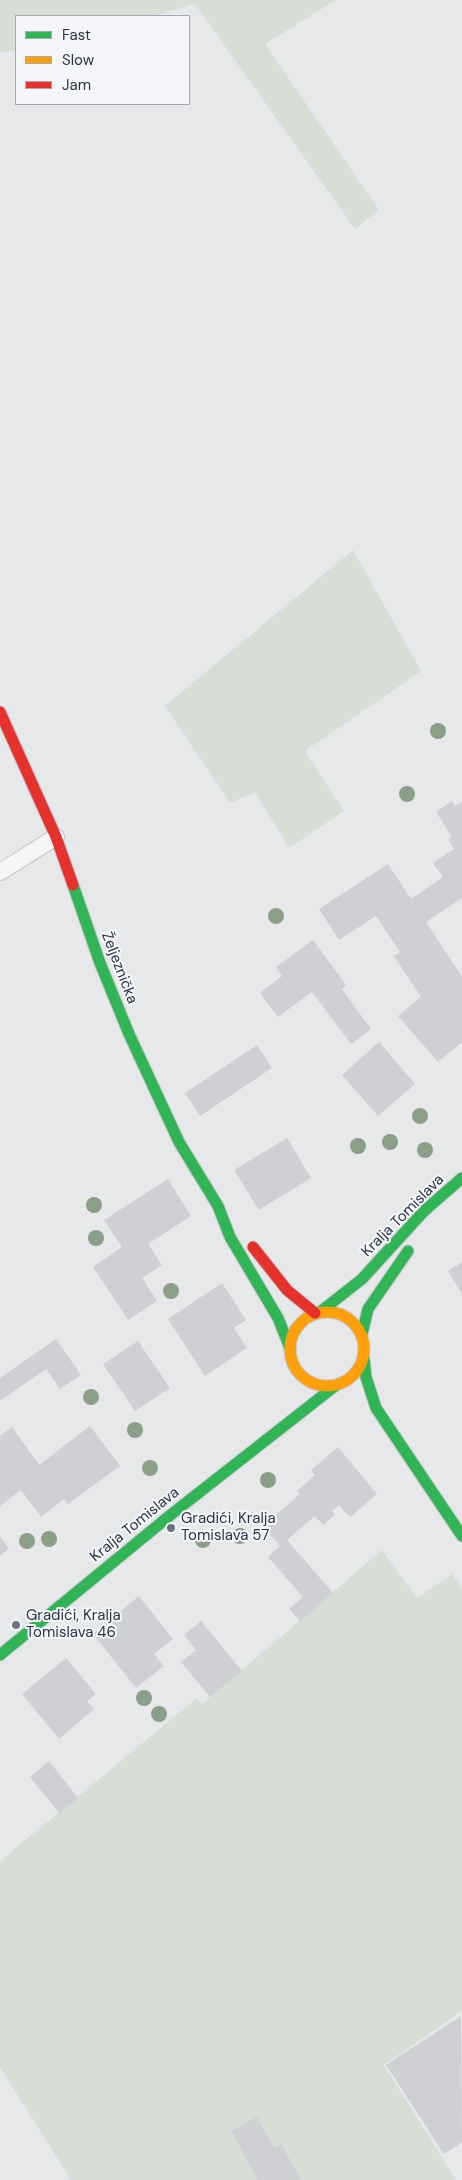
<!DOCTYPE html>
<html>
<head>
<meta charset="utf-8">
<style>
	body { margin:0 }
	#map { position:relative; width:462px; height:2180px; overflow:hidden; background:#e6e8ea; font-family:"DM Sans",sans-serif }
	canvas { display:block }
	.legend { position:absolute; left:15px; top:15px; width:175px; height:90px; box-sizing:border-box; background:#f4f6f9; border:1px solid #a4a8b1; margin:0; padding:6px 9px; list-style:none; font-size:15px; color:#2b3445 }
	.legend li { display:flex; align-items:center; gap:10px; height:25px }
	.legend b { width:25px; border:1px solid #a4a8b1 }
</style>
</head>
<body>
<div id="map">
<canvas width="462" height="2180"></canvas>
<ul class="legend">
<li><b style="height:6px;background:#30b455"></b>Fast</li>
<li><b style="height:6px;background:#ff9f0a"></b>Slow</li>
<li><b style="height:6px;background:#e5322d"></b>Jam</li>
</ul>
</div>
<script>
const g = document.querySelector('canvas').getContext('2d');
g.lineJoin = 'round';
function paint(path, color) { g.fillStyle = color; g.fill(path, 'evenodd'); }
const toPath = rows => new Path2D(rows.map(r => 'M' + r).join(''));
function trace(path, color, width, dash) { g.strokeStyle = color; g.lineWidth = width; g.lineCap = dash ? 'butt' : 'round'; g.setLineDash(dash || []); g.stroke(path); }
function label(font, color, halo, rows, align = 'center') {
  g.font = font + ' "DM Sans",sans-serif'; g.lineWidth = 4; g.setLineDash([]); g.textBaseline = 'middle'; g.strokeStyle = halo; g.fillStyle = color; for (const [text, x, y, turn = 0] of rows) {
    g.save(); g.translate(x, y); g.rotate((+turn || 0) * Math.PI / 180); g.textAlign = isNaN(turn) ? turn : align; if (halo) g.strokeText(text, 0, 0); g.fillText(text, 0, 0); g.restore();
  }
}
const green = toPath([
	[0,0,336,0,265,44,379,210,355,229,195,4,153,16,16,16,16,51,0,52],
	[353,550,421,671,305,751,344,811,289,848,255,792,230,803,165,706],
	[382,1550,417,1598,452,1574,462,1589,462,2011,384,2065,456,2180,71,2180,0,2067,0,1861,197,1698,202,1704]
]);
const building = toPath([
	[452,801,455,806,462,802,462,898,426,922,462,977,462,1042,438,1062,398,1016,421,997,394,956,400,952,376,916,339,940,319,909,388,864,411,899,443,877,433,863,454,849,448,839,452,837,436,812],
	[313,940,346,985,342,989,371,1029,351,1044,312,992,278,1017,260,993,282,976,276,967],
	[379,1042,415,1084,378,1116,342,1075],
	[257,1045,272,1068,200,1116,185,1093],
	[287,1138,311,1178,259,1210,234,1170],
	[168,1179,191,1216,148,1244,162,1265,142,1278,157,1301,128,1320,93,1267,122,1247,104,1220],
	[462,1262,462,1294,448,1271],
	[222,1283,246,1320,234,1328,247,1348,205,1376,168,1319],
	[56,1339,81,1375,60,1389,46,1369,0,1401,0,1378],
	[138,1341,170,1388,135,1411,103,1364],
	[90,1426,120,1466,68,1504,64,1499,41,1517,21,1490,0,1506,0,1436,12,1427,39,1465],
	[338,1447,377,1494,350,1517,339,1505,332,1511,335,1515,323,1525,315,1516,287,1540,333,1593,300,1621,289,1609,303,1597,268,1557,280,1546,263,1526,300,1494,297,1491,315,1475,311,1470],
	[0,1536,9,1549,0,1555],
	[139,1596,173,1639,154,1654,164,1666,136,1688,93,1634],
	[201,1621,242,1671,210,1697,181,1662,196,1650,184,1635],
	[66,1658,96,1694,87,1701,94,1709,59,1739,22,1694],
	[49,1761,78,1798,59,1813,30,1777],
	[461,2016,462,2142,444,2154,386,2065],
	[257,2117,274,2148,281,2144,301,2180,258,2180,231,2131]
]);
const lane = toPath([
	[0,872,56,837]
]);
const fast = toPath([
	[73,885,100,963,129,1034,179,1142,218,1206,230,1237,278,1318,290,1348],
	[320,1312,362,1279,424,1211,462,1178],
	[362,1334,368,1309,408,1251],
	[364,1359,366,1377,376,1408,462,1536],
	[0,1655,173,1513,335,1386]
]);
const slow = toPath([
	'290 1349a37 37 0 1 1 74 0a37 37 0 1 1-74 0Z'
]);
const jam = toPath([
	[0,712,56,837,73,885],
	[253,1247,287,1290,315,1313]
]);
const trees = [
	[438,731],
	[407,794],
	[276,916],
	[420,1116],
	[390,1142],
	[358,1146],
	[425,1150],
	[94,1205],
	[96,1238],
	[171,1291],
	[91,1397],
	[135,1430],
	[150,1468],
	[268,1480],
	[240,1536],
	[49,1539],
	[203,1540],
	[27,1541],
	[144,1698],
	[159,1714]
];
const markers = [
	[171,1528,5,"#6c737f"],
	[16,1625,5,"#6c737f"]
];
const streetNames = [
	["Željeznička",119,968,69],
	["Kralja Tomislava",403,1216,-45],
	["Kralja Tomislava",135,1525,-39]
];
const poiNames = [
	["Gradići, Kralja",181,1519],
	["Tomislava 57",181,1536],
	["Gradići, Kralja",26,1616],
	["Tomislava 46",26,1633]
];
paint(green, '#d6ded6');
paint(building, '#ced0d3');
trace(lane, '#c4c6c8', 18);
trace(fast, '#c4c6c8', 13);
trace(slow, '#c4c6c8', 13);
trace(jam, '#c4c6c8', 13);
trace(lane, '#f5f6f7', 16);
trace(fast, '#30b455', 11);
trace(slow, '#ff9f0a', 11);
trace(jam, '#e5322d', 11);
g.fillStyle = '#8a9e88';
for (const [x, y] of trees) { g.beginPath(); g.arc(x, y, 8, 0, 2 * Math.PI); g.fill(); }
for (const [x, y, r, color] of markers) { const dot = new Path2D(); dot.arc(x, y, r, 0, 2 * Math.PI); g.fillStyle = color; g.fill(dot); trace(dot, '#f4f6f9', 2); }
label('15px', '#2b3445', '#f4f6f9', streetNames);
label('15px', '#2b3445', '#f4f6f9', poiNames, 'left');
</script>
</body>
</html>
